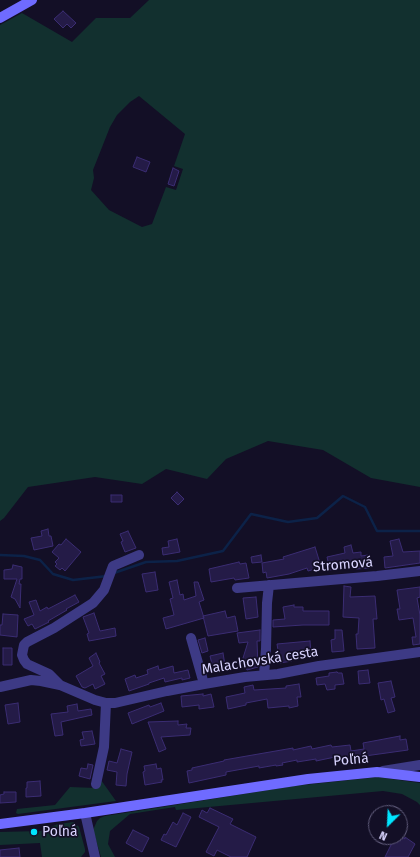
<!DOCTYPE html>
<html>
<head>
<meta charset="utf-8">
<style>
	body { margin:0 }
	#map { position:relative; width:420px; height:857px; overflow:hidden; background:#130f26; font-family:"Fira Sans",sans-serif }
	canvas { display:block }
	.north { position:absolute; left:368px; top:805px; width:40px; height:40px; box-sizing:border-box; background:#130f26; border:1px solid #625e7d; border-radius:50%; rotate:204deg; font-size:11px; font-weight:700; line-height:16px; text-align:center; color:#d9d4ff }
	.north::after { content:''; display:block; margin:auto; width:14px; height:18px; background:#00e5ff; clip-path:polygon(50% 0,100% 100%,50% 72%,0 100%) }
</style>
</head>
<body>
<div id="map">
<canvas width="420" height="857"></canvas>
<div class="north">N</div>
</div>
<script>
const g = document.querySelector('canvas').getContext('2d');
g.lineJoin = 'round';
function paint(path, color) { g.fillStyle = color; g.fill(path, 'evenodd'); }
const toPath = rows => new Path2D(rows.map(r => 'M' + r).join(''));
function trace(path, color, width, dash) { g.strokeStyle = color; g.lineWidth = width; g.lineCap = dash ? 'butt' : 'round'; g.setLineDash(dash || []); g.stroke(path); }
function label(font, color, halo, rows, align = 'center') {
  g.font = font + ' "Fira Sans",sans-serif'; g.lineWidth = 3.5; g.setLineDash([]); g.textBaseline = 'middle'; g.strokeStyle = halo; g.fillStyle = color; for (const [text, x, y, turn = 0] of rows) {
    g.save(); g.translate(x, y); g.rotate((+turn || 0) * Math.PI / 180); g.textAlign = isNaN(turn) ? turn : align; if (halo) g.strokeText(text, 0, 0); g.fillText(text, 0, 0); g.restore();
  }
}
const green = toPath([
	[149,0,420,0,420,487,371,478,323,450,268,441,226,459,207,479,166,469,142,484,95,477,28,487,4,518,0,521,0,25,22,13,72,42,96,18,130,18],
	[139,96,185,134,174,166,183,169,176,190,166,187,152,224,142,227,109,210,91,190,94,178,93,170,110,127,117,115,130,102],
	[378,777,420,783,420,805,417,802,402,794,383,791,176,810,175,807,130,814,110,831,108,844,115,857,101,857,93,830,97,821,100,818,105,816,294,786],
	[101,780,116,801,18,814,16,813,17,809,55,805,70,787,96,788],
	[74,822,79,827,85,849,85,852,81,857,42,857,40,843,0,845,0,832,41,831,58,824]
]);
const stream = toPath([
	[0,555,24,556,40,560,53,574,73,580,107,576],
	[114,573,146,562,177,561,223,551,251,514,288,522,317,518,343,496,365,507,377,531,420,531]
]);
const building = toPath([
	[63,11,76,23,71,28,67,24,63,28,54,19,63,11],
	[137,157,150,162,146,172,133,167,137,157],
	[173,168,179,171,174,186,168,184,173,168],
	[177,492,184,499,178,505,171,498,177,492],
	[111,495,122,495,122,502,111,502,111,495],
	[48,529,49,536,51,536,53,546,34,550,31,538,42,536,41,531,48,529],
	[128,531,136,548,125,552,121,542,123,541,120,534,128,531],
	[66,539,81,552,65,571,62,568,60,570,55,566,57,564,55,562,59,558,52,552,59,544,61,545,66,539],
	[177,539,180,552,163,555,162,548,169,547,168,541,177,539],
	[399,539,403,552,420,551,420,563,385,568,384,557,393,556,390,541,399,539],
	[351,545,353,553,361,552,361,556,368,555,369,568,356,569,356,565,330,570,327,557,345,553,344,547,351,545],
	[315,547,320,563,314,565,315,569,308,571,307,568,289,574,267,578,266,572,263,573,262,563,284,559,283,557,315,547],
	[261,555,262,562,252,563,251,557,261,555],
	[239,562,240,564,246,563,249,578,235,580,234,578,211,582,209,569,239,562],
	[13,565,22,567,22,579,20,579,19,584,21,584,20,608,15,599,11,597,17,579,4,579,4,570,12,569,13,565],
	[155,572,158,590,146,592,142,574,155,572],
	[177,580,180,595,183,594,184,600,196,596,194,582,198,582,204,600,199,602,204,618,166,629,163,618,174,615,170,599,173,598,169,582,177,580],
	[344,586,351,587,350,597,375,596,377,619,373,619,375,648,357,649,356,634,358,634,359,618,343,617,344,586],
	[420,587,420,597,417,598,420,615,420,644,413,645,412,637,416,637,413,618,399,620,397,609,400,609,397,590,420,587],
	[75,595,79,602,66,609,67,610,48,621,49,622,35,629,32,624,28,626,24,619,34,615,29,602,36,600,40,611,47,607,48,609,75,595],
	[256,597,258,617,246,619,243,598,256,597],
	[294,605,294,607,303,607,303,611,329,611,329,625,303,625,273,627,273,620,285,619,283,607,294,605],
	[225,611,227,618,235,616,238,631,208,636,203,616,225,611],
	[94,613,100,631,115,628,116,636,89,641,87,634,89,633,83,617,94,613],
	[3,614,18,615,17,637,0,635,0,625,2,625,3,614],
	[260,630,260,641,257,641,258,667,247,670,244,664,243,658,248,642,239,643,237,633,260,630],
	[335,630,342,630,344,651,332,652,331,640,335,639,335,630],
	[205,638,208,651,202,653,198,640,205,638],
	[310,641,311,654,291,655,292,661,280,663,277,644,310,641],
	[3,648,12,648,12,665,3,665,3,648],
	[96,653,100,662,99,663,105,674,101,676,105,684,95,689,93,684,85,688,82,687,76,676,93,666,89,658,96,653],
	[223,653,225,665,213,668,210,656,223,653],
	[158,666,159,670,173,666,174,673,188,670,190,678,182,680,182,678,165,682,164,678,149,683,149,684,129,691,125,679,135,675,136,678,148,674,147,670,158,666],
	[368,670,370,683,359,684,358,671,368,670],
	[337,672,338,673,342,673,344,684,335,685,335,689,327,690,325,684,317,685,316,678,329,676,329,673,337,672],
	[391,681,395,697,391,698,395,711,388,713,384,699,381,700,378,683,391,681],
	[299,684,301,697,297,697,298,706,289,708,289,706,268,708,267,699,246,703,246,705,228,709,226,697,245,693,244,687,253,685,254,690,286,688,286,686,299,684],
	[203,694,203,696,211,694,214,707,199,709,199,705,182,707,181,696,203,694],
	[18,703,20,722,8,724,5,705,18,703],
	[161,703,164,711,132,724,128,713,149,705,150,707,161,703],
	[77,704,78,711,91,709,92,715,61,722,63,735,55,736,51,714,68,712,67,706,77,704],
	[178,721,178,725,187,724,186,728,191,728,190,735,161,737,166,749,159,752,148,722,178,721],
	[92,731,95,744,81,746,80,740,84,739,82,732,92,731],
	[400,736,400,740,406,739,408,750,336,760,335,757,316,761,316,759,297,762,297,760,282,763,283,765,276,766,276,765,259,768,259,766,226,772,226,775,189,783,187,771,192,770,192,768,224,761,224,760,293,748,293,750,311,746,312,749,331,745,332,747,350,745,351,751,364,749,363,743,400,736],
	[121,749,132,752,127,774,126,786,116,785,117,772,107,770,109,761,117,763,121,749],
	[88,764,93,765,90,779,79,776,81,768,87,769,88,764],
	[156,764,157,769,161,768,163,780,161,780,162,782,145,785,143,772,145,771,144,766,156,764],
	[40,781,41,796,26,797,26,788,27,788,27,782,40,781],
	[4,792,16,792,16,802,0,803,0,795,4,794,4,792],
	[210,808,233,819,230,824,256,837,247,857,231,857,217,850,214,856,206,852,219,827,199,817,202,810,207,813,210,808],
	[183,813,191,817,176,847,161,840,164,834,166,835,173,822,177,825,183,813],
	[133,830,149,838,142,852,126,843,133,830],
	[395,837,402,837,405,839,405,837,415,844,408,857,385,857,395,837],
	[19,848,20,857,0,857,0,850,19,848]
]);
const street = toPath([
	[237,588,377,576,420,571],
	[191,638,204,684],
	[264,675,266,649,267,603,269,585],
	[60,685,49,674,27,664,24,660,22,655,24,645,27,642,54,628,93,603,104,590,113,566,139,555],
	[0,687,31,680,41,681,60,685,95,700,106,703,115,703,167,691,204,684,245,677,278,674,319,666,420,652],
	[383,771,420,765],
	[96,784,104,747,106,703],
	[85,813,95,857]
]);
const secondary = toPath([
	[0,18,32,0],
	[0,824,85,813,308,779,377,772,420,777]
]);
const markers = [
	[34,832,4,"#00e5ff"]
];
const streetNames = [
	["Stromová",343,565,-5],
	["Malachovská cesta",260,661,-9],
	["Poľná",351,760,-5]
];
const poiNames = [
	["Poľná",42,832]
];
paint(green, '#12302f');
trace(stream, '#0c2248', 2.5);
paint(building, '#241b47');
trace(building, '#3b2d73', 1);
trace(street, '#3d3a85', 10);
trace(secondary, '#6f6bff', 10);
for (const [x, y, r, color] of markers) { const dot = new Path2D(); dot.arc(x, y, r, 0, 2 * Math.PI); g.fillStyle = color; g.fill(dot); trace(dot, '#130f26', 1.5); }
label('14px', '#d9d4ff', '#130f26', streetNames);
label('14px', '#d9d4ff', '#130f26', poiNames, 'left');
</script>
</body>
</html>
